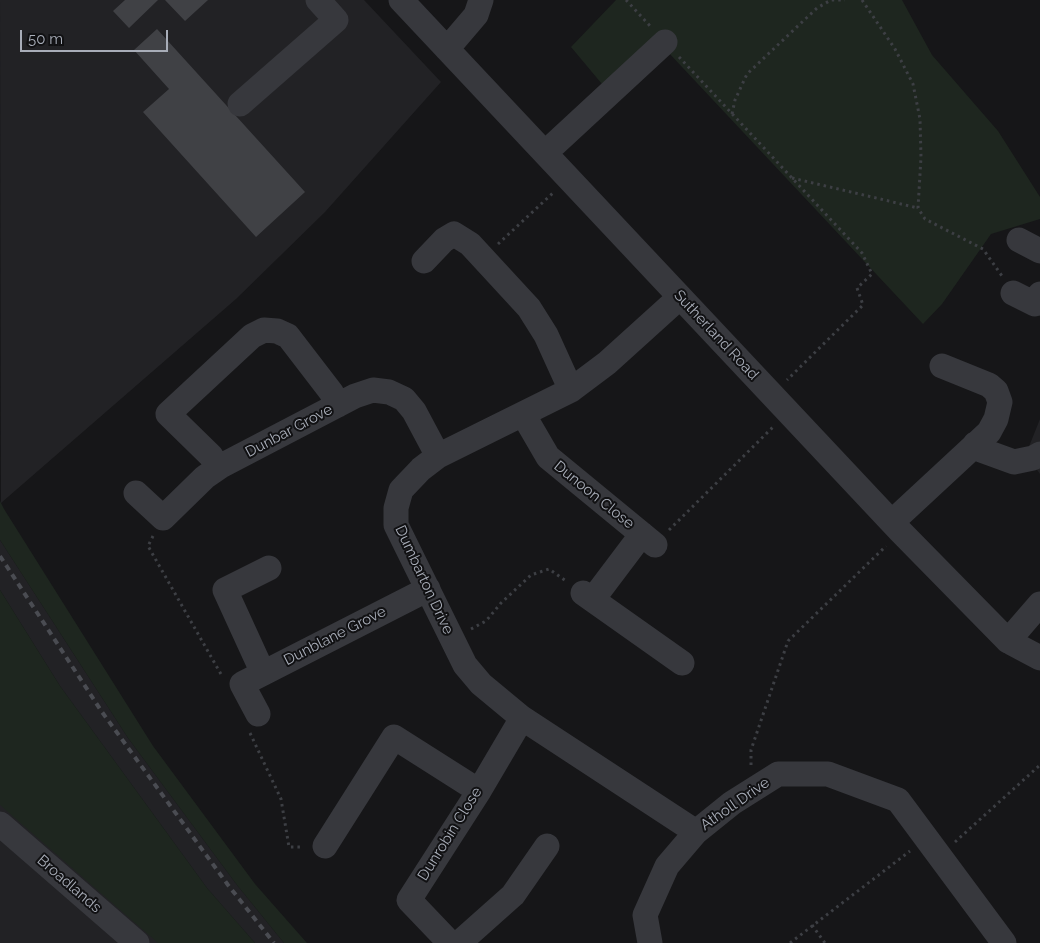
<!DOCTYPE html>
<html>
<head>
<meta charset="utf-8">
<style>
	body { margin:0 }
	#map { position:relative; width:1040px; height:943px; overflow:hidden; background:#161618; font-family:Raleway,sans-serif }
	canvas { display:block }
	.scale { position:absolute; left:20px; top:30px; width:148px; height:22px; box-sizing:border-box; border:2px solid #a8adb8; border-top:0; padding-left:6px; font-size:15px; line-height:18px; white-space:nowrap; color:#a8adb8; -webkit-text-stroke:4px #111113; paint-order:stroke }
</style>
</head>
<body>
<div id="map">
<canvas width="1040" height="943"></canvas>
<div class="scale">50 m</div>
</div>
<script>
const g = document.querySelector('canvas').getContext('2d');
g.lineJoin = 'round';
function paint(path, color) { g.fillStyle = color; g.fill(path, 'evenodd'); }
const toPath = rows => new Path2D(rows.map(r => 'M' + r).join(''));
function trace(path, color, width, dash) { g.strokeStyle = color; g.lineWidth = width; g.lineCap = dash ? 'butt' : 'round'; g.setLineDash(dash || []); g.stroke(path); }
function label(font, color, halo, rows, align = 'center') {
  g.font = font + ' Raleway,sans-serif'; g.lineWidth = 4; g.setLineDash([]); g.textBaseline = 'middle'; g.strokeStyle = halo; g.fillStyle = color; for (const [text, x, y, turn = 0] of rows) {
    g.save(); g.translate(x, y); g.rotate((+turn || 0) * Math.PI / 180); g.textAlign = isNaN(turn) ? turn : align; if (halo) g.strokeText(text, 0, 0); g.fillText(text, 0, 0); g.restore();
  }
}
const built = toPath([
	[0,0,364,0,441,82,325,212,236,299,1,503],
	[1040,419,1040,474,1026,454],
	[0,540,128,738,237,885,284,943,255,943,207,888,60,686,0,590],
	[0,669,190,943,0,943]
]);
const green = toPath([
	[616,0,902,0,932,55,998,131,1040,197,1040,219,991,234,942,304,923,324,667,51,612,96,571,47],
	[0,501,4,509,153,746,255,884,307,943,284,943,237,885,128,738,0,540],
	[0,590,60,686,207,888,255,943,158,943,0,805]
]);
const building = toPath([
	[125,0,158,0,129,28,113,11],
	[165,0,208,0,185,21],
	[157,29,305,192,256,237,143,112,169,89,134,50]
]);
const path = toPath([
	[626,0,651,27],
	[862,0,895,49,913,84,920,119,921,157,918,208,925,219,983,249,1002,276],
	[679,57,862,253,872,274,857,288,863,305,787,380],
	[732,114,735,100,747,74,817,8,831,0,845,0],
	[792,178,918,208],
	[498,244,554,192],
	[669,530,773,427],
	[153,536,148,546,222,676],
	[471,629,486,621,501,603,531,575,549,569,566,581],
	[250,733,281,799,289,847,303,847],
	[751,765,751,750,788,641,886,546],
	[955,842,1040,765],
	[812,925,825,943],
	[790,943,910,851]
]);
const minor = toPath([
	[401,0,900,531,1008,641,1040,658],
	[447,49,476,15,481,0],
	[240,104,336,20,318,0],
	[545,153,665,42],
	[1019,240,1040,251],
	[424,261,444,240,454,234,470,244,529,308,546,335,571,390],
	[1013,293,1035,304,1040,294],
	[680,297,607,363,571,390,438,456,421,469,401,490,396,508,396,525,465,665,481,684,522,718,696,832],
	[523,414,548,457,655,545],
	[975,444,981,450,1014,462,1033,458,1040,454],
	[218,468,211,456,168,414,252,336,264,330,277,331,288,336,331,392,338,405],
	[136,493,163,518,205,477,221,466,355,396,373,390,389,392,404,399,414,411,438,456],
	[892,522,989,432,996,419,1000,402,996,391,989,385,942,366],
	[583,593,682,663],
	[593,599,642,534],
	[1008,641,1040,604],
	[263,673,225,590,269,568],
	[258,714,242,684,428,589],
	[0,824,137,943],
	[325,846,394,737,479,791],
	[450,943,409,900,479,791,522,718],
	[459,943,513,895,547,846],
	[650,943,645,915,667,866,696,832,732,803,778,774,828,774,898,800,1004,943]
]);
const rail = toPath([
	[0,556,102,712,228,885,274,943]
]);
const streetNames = [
	["Sutherland Road",716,335,47],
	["Dunbar Grove",289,431,-28],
	["Dunoon Close",594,495,39],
	["Dumbarton Drive",424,580,65],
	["Dunblane Grove",335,636,-27],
	["Atholl Drive",735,804,-35],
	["Dunrobin Close",450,834,-58],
	["Broadlands",69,884,41]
];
paint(built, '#222225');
paint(green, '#1e261f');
paint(building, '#404145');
trace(path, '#3d3f44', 3, [2.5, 4]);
trace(minor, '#37383d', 25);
trace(rail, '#4a4c52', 4, [6, 5]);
label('15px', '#a8adb8', '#111113', streetNames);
</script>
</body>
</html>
